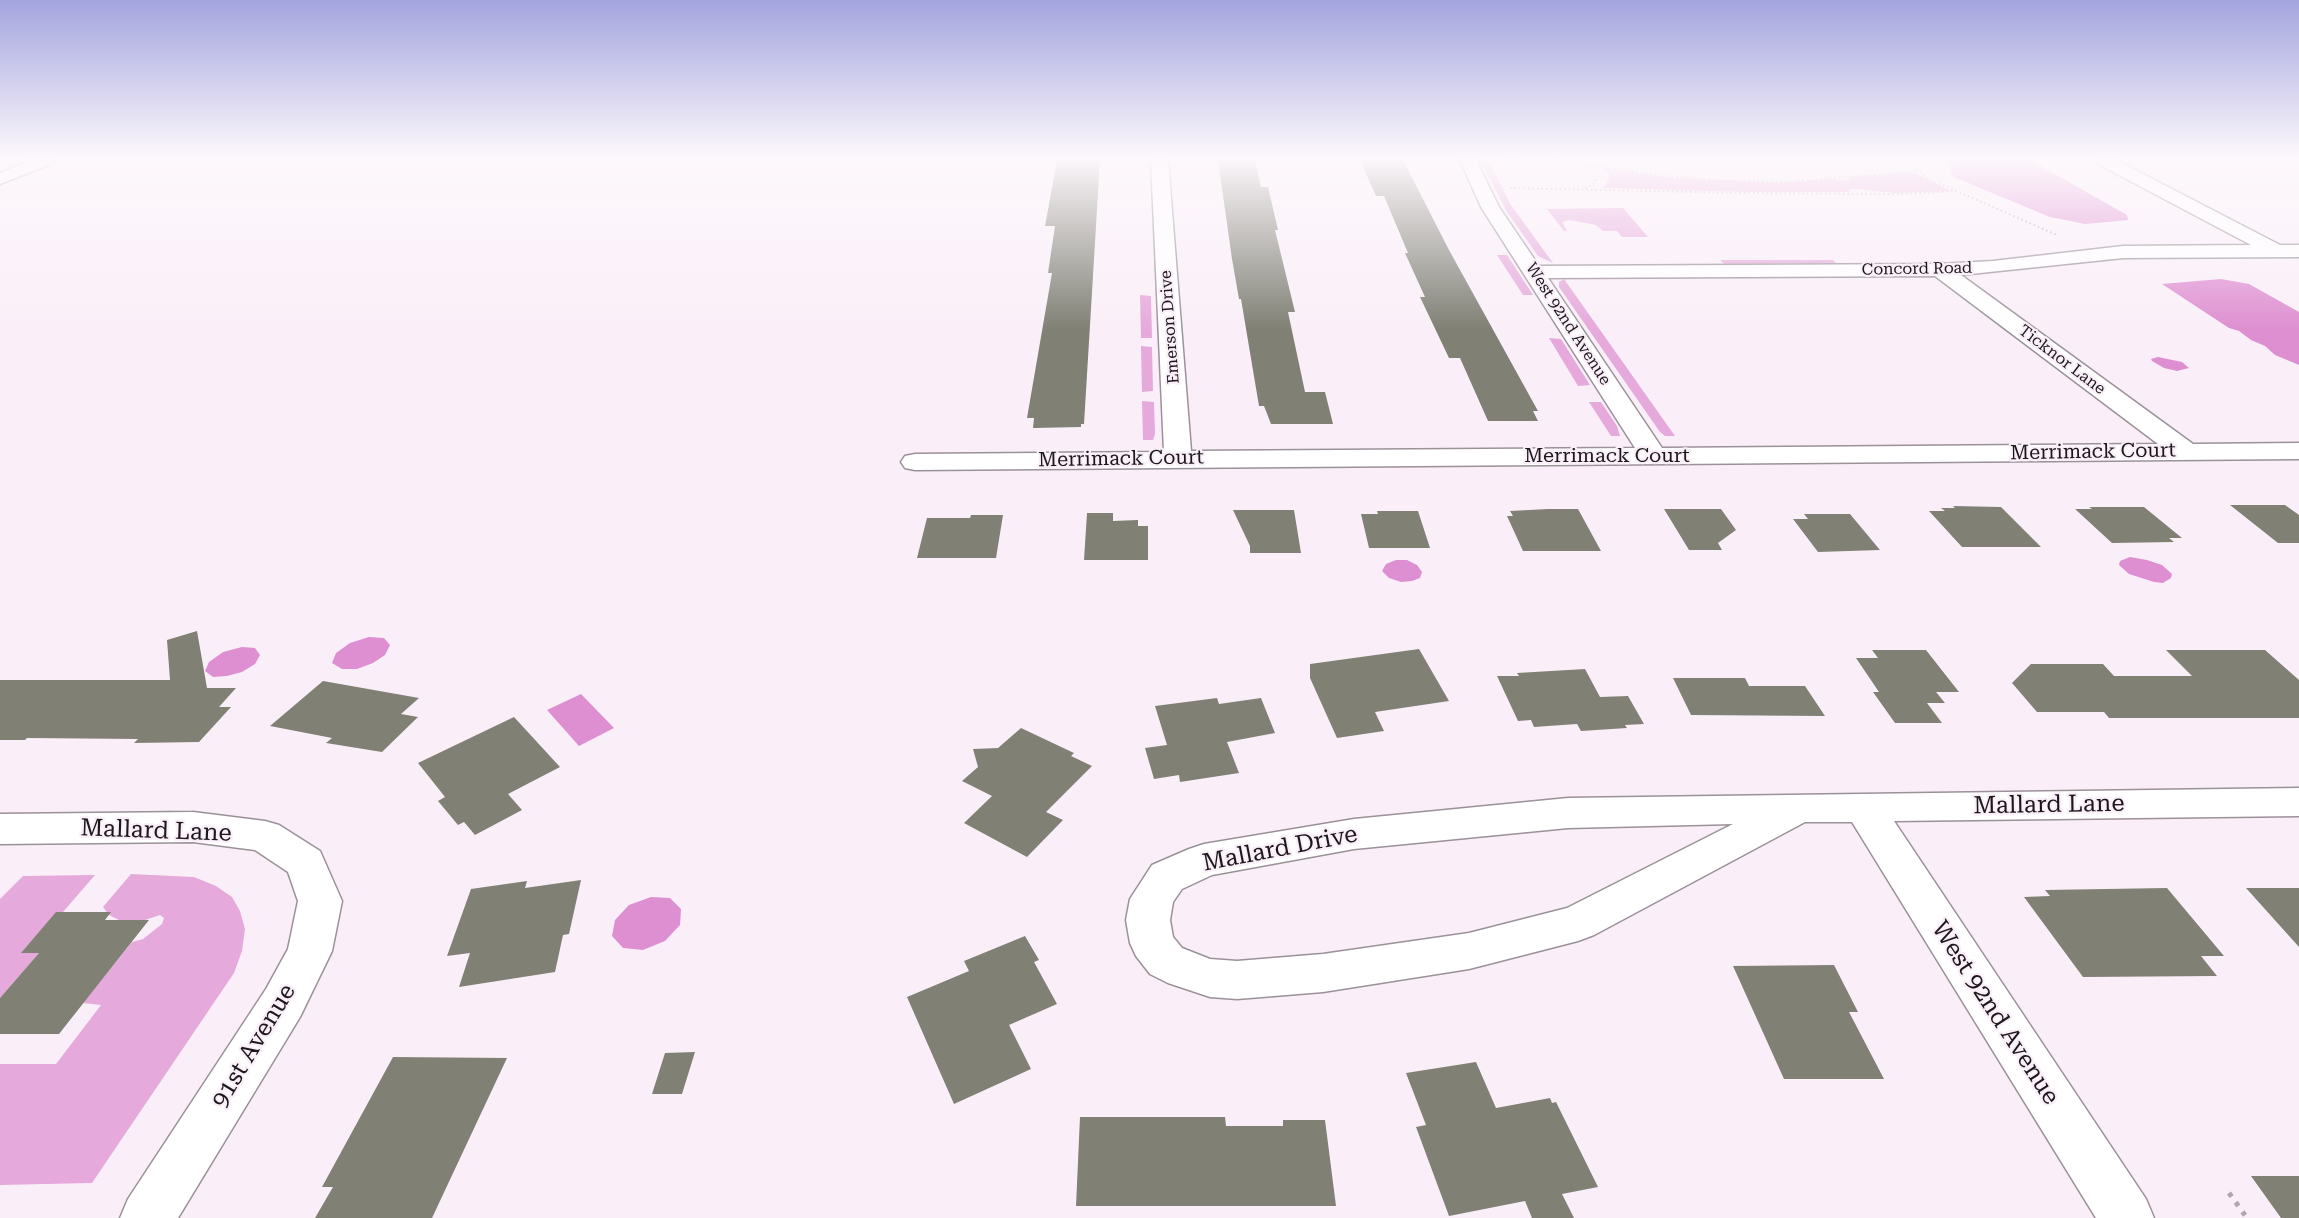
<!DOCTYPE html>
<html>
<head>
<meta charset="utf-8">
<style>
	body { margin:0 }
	canvas { display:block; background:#faeff8 }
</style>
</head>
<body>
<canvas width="2299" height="1218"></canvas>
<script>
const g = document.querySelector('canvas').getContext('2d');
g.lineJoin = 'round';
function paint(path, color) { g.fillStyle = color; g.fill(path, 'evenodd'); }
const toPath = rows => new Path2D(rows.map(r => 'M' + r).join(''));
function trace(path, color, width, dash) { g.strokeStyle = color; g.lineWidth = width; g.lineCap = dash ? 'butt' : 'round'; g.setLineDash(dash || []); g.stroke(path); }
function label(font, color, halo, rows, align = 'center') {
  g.font = font + ' "Roboto Serif",serif'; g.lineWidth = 4.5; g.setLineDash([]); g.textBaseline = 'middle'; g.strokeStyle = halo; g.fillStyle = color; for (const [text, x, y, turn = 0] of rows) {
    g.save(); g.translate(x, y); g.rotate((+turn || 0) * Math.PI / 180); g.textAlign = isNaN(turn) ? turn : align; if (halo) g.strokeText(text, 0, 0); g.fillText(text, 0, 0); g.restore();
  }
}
const green = toPath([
	[1480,160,1488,160,1511,205,1553,263,1538,256,1507,212],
	[1603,168,1676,178,1777,183,1833,179,1845,181,1850,180,1849,177,1913,172,1951,191,1895,193,1855,189,1850,189,1849,192,1750,192,1600,188,1605,186,1609,178,1609,174],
	[1623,208,1648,237,1622,237,1617,231,1603,231,1596,225,1570,220,1562,222,1567,231,1564,231,1547,209],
	[1497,255,1507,255,1533,295,1523,295],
	[1720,260,1833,260,1836,263,1724,264],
	[1564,279,1675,436,1665,436,1660,432,1559,287,1559,282],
	[1140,295,1151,296,1152,338,1141,338],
	[1549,338,1561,339,1590,385,1578,386],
	[1141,346,1152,347,1153,391,1142,392],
	[1142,401,1154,402,1155,434,1153,440,1143,440],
	[1589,402,1601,402,1617,426,1620,436,1611,436],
	[131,874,194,877,216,886,232,897,240,911,245,929,242,951,234,973,92,1183,0,1185,0,1064,56,1064,101,1005,83,1003,132,942,143,939,162,924,164,918,160,915,145,920,119,920,109,915,103,907],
	[95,875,63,912,56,913,22,952,39,953,0,998,0,899,23,876]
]);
const water = toPath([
	[1951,160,2030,160,2127,215,2128,220,2085,224,2050,217,1956,178,1952,175,1951,168,1954,167,1948,163],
	[2221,279,2249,284,2299,312,2299,365,2275,355,2265,346,2251,340,2239,331,2229,328,2162,284],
	[2158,357,2182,362,2189,368,2177,371,2164,368,2152,361,2151,359],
	[2130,557,2147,560,2162,565,2172,574,2171,578,2163,583,2154,582,2129,574,2119,565,2120,561],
	[1396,560,1407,560,1417,565,1422,572,1420,578,1412,581,1401,582,1389,578,1382,571,1386,564],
	[369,637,384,638,390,645,385,655,373,663,357,669,342,669,332,663,336,653,350,643],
	[242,647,255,648,260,655,255,664,242,672,227,676,213,677,205,671,209,662,223,652],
	[581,694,614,728,579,746,547,710],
	[651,897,670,898,681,909,680,925,665,941,643,950,623,948,612,936,615,920,629,905]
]);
const building = toPath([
	[1060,160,1100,160,1084,424,1081,424,1081,427,1033,428,1034,418,1027,418,1052,273,1048,273,1055,226,1045,226,1057,161],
	[1218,160,1255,160,1261,187,1268,187,1278,230,1275,230,1295,312,1288,312,1305,392,1325,392,1333,424,1271,424,1264,406,1259,406,1241,299,1239,299,1232,259],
	[1360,160,1403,160,1449,250,1538,411,1533,411,1538,421,1488,421,1460,358,1449,358,1420,297,1425,297,1405,253,1408,253,1384,196,1376,196],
	[2230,505,2285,505,2299,515,2299,543,2278,543],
	[1953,506,2001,507,2041,547,1962,547,1929,511,1945,511,1941,508,1955,508],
	[2089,507,2144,507,2182,538,2169,538,2174,542,2112,543,2075,509,2092,509],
	[1548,509,1578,509,1601,551,1523,551,1507,516,1513,516,1510,511],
	[1664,509,1721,509,1736,530,1718,543,1722,550,1689,550],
	[1233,510,1294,510,1301,553,1250,553,1250,546],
	[1377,511,1418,511,1430,548,1369,548,1361,514,1378,514],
	[1087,513,1113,513,1113,521,1138,520,1138,526,1148,526,1148,560,1084,560],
	[1804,514,1850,514,1880,550,1818,552,1793,519,1808,519],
	[971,515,1003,515,996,558,917,558,927,518,970,518],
	[197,631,207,688,236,688,219,707,231,707,199,742,134,743,138,739,27,738,25,740,0,740,0,680,170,680,167,640],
	[1419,649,1449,701,1375,712,1384,731,1337,738,1310,678,1310,664],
	[1872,650,1926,650,1959,692,1936,692,1945,703,1927,703,1942,723,1895,723,1873,692,1879,692,1856,658,1878,658],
	[2166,650,2265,650,2299,680,2299,718,2109,718,2104,712,2037,712,2012,683,2031,664,2103,664,2114,676,2192,676],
	[1585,669,1600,697,1628,696,1644,724,1625,725,1627,728,1581,731,1577,724,1534,727,1531,720,1518,721,1497,676,1519,676,1517,673],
	[1673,678,1745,678,1749,686,1805,686,1825,716,1691,715],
	[323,681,419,698,401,714,418,717,382,752,326,743,332,738,270,726],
	[1217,698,1219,704,1261,698,1275,733,1227,742,1239,773,1180,782,1179,775,1154,779,1145,748,1167,745,1155,706],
	[514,717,560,767,508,794,522,810,475,835,464,822,458,825,438,801,445,797,418,763],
	[1021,728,1074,753,1071,756,1092,766,1046,812,1063,820,1027,857,964,823,992,796,962,781,978,767,973,749,998,748],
	[581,880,569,934,563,935,555,972,459,987,470,953,447,956,471,889,527,881,525,888],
	[2167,888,2224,956,2201,956,2217,976,2083,977,2024,897,2050,896,2045,890],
	[2246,888,2299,888,2299,947],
	[56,912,111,912,105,920,149,920,59,1034,0,1034,0,998,39,953,21,953],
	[1025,936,1039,960,1034,962,1057,1004,1009,1025,1031,1069,954,1104,907,997,969,971,964,961],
	[1834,965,1858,1012,1849,1012,1884,1079,1784,1079,1733,966],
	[695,1052,682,1094,652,1094,665,1053],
	[393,1057,507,1058,432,1218,315,1218,333,1187,322,1187],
	[1476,1062,1496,1108,1550,1098,1552,1103,1556,1102,1598,1187,1562,1194,1574,1218,1532,1218,1525,1201,1449,1216,1416,1127,1426,1125,1406,1073],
	[1080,1117,1225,1117,1226,1126,1283,1126,1283,1120,1325,1120,1336,1206,1076,1206],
	[2251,1176,2299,1176,2299,1218,2281,1218]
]);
const pathFar1 = toPath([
	[1915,160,1917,170,1929,179,2057,235],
	[1494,161,1552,160,1588,166,1598,175,1595,183,1585,188],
	[1583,165,1697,179,1785,182,1918,171],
	[1510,188,1746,193,1900,194,1956,191]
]);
const path = toPath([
	[2229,1193,2247,1218]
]);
const minor = toPath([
	[31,160,54,160,51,164,0,184,0,173,31,160],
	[1151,160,1168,160,1191,451,1635,448,1481,207,1460,160,1476,160,1499,207,1539,266,1940,264,1993,261,2123,246,2251,245,2098,164,2095,160,2116,160,2280,245,2299,245,2299,257,2123,258,1961,275,2193,444,2299,443,2299,459,915,470,905,468,901,462,905,456,915,454,1164,452,1151,160],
	[1935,276,2158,444,1662,448,1548,278,1935,276],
	[2299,788,2299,816,1894,821,2146,1199,2154,1218,2096,1218,1852,822,1805,822,1594,935,1578,941,1469,969,1323,992,1237,999,1210,997,1168,983,1150,974,1136,956,1130,943,1126,920,1130,899,1152,865,1189,849,1204,844,1354,819,1568,798,2299,788],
	[1733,824,1567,908,1469,933,1323,954,1237,961,1210,959,1182,948,1173,937,1170,920,1173,902,1182,889,1212,875,1354,849,1568,828,1733,824],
	[193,812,265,821,279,825,320,851,342,901,332,951,300,1017,178,1218,120,1218,128,1199,266,989,288,949,298,901,288,872,255,850,193,842,0,844,0,814,193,812]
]);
const farStreetnames = [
	["Concord Road",1917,269,-1],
	["West 92nd Avenue",1568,324,57],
	["Emerson Drive",1170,327,-94],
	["Ticknor Lane",2062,360,37]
];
const streetNames = [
	["Merrimack Court",2093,452,-1],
	["Merrimack Court",1607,456],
	["Merrimack Court",1121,459,-1]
];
const nearStreetnames = [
	["Mallard Lane",2049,805,-1],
	["Mallard Lane",156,831,2],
	["Mallard Drive",1280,849,-11],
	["West 92nd Avenue",1995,1013,57],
	["91st Avenue",254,1046,-59]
];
paint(green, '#e6a9db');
paint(water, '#de8fd1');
paint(building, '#808075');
trace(minor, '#9b9199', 3);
trace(pathFar1, '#b0a7ae', 2, [1.5, 3]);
trace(path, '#b0a7ae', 5, [4.5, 7]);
paint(minor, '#fff');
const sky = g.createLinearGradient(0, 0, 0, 330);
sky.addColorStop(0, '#a4a5df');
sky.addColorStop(0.48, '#fdf8fc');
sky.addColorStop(1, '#fdf8fc00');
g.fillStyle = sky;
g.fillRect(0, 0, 2299, 330);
label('16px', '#1b171a', '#faeff8', farStreetnames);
label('20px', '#1b171a', '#faeff8', streetNames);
label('24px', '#1b171a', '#faeff8', nearStreetnames);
</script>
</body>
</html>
